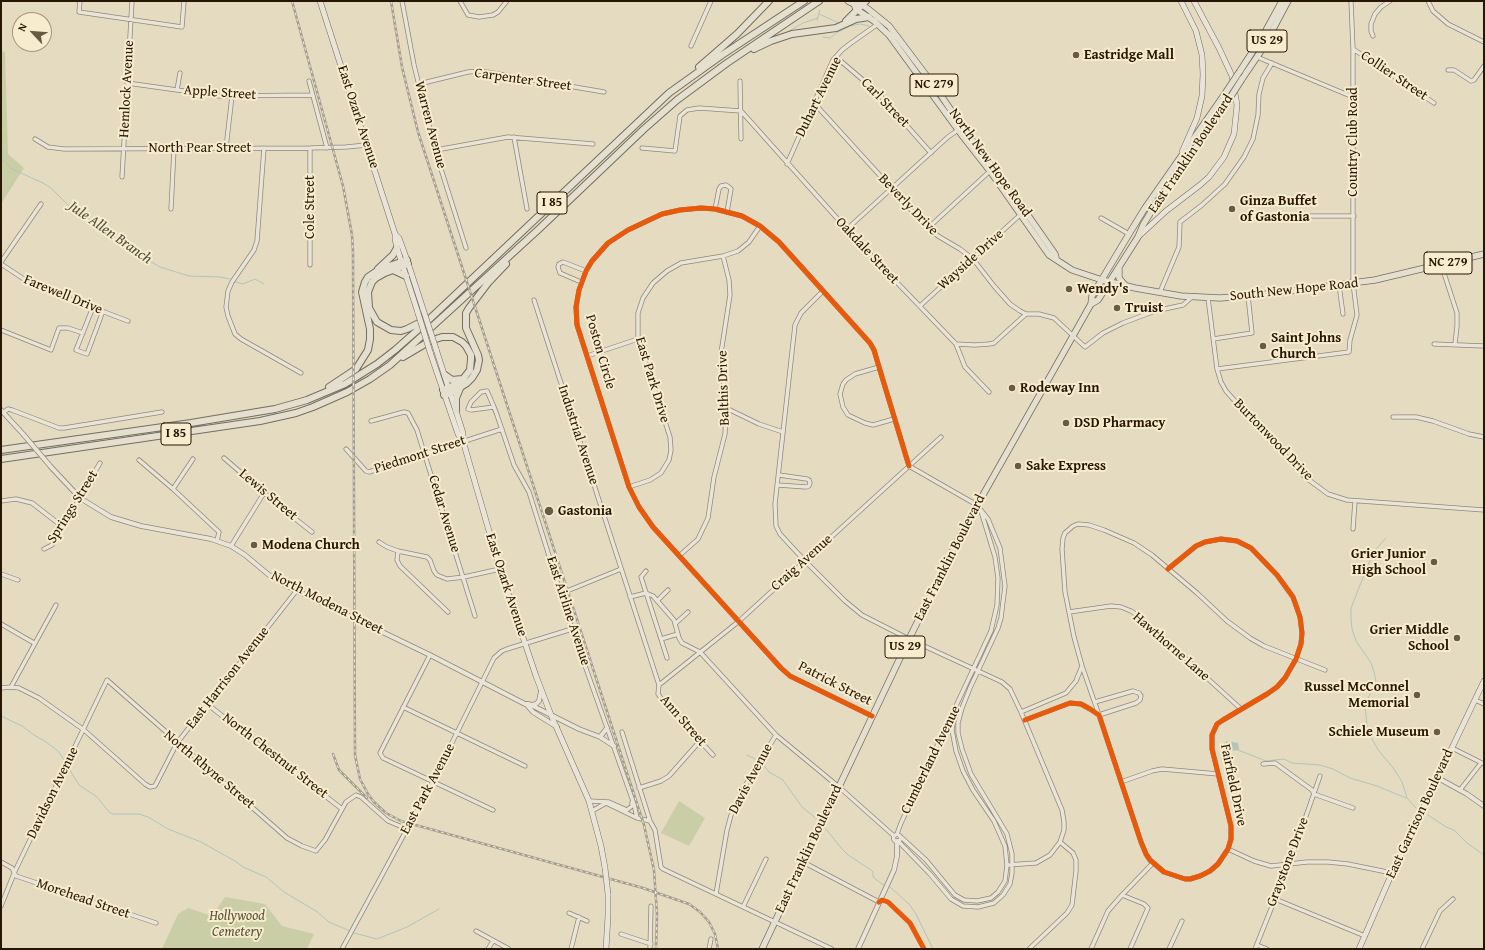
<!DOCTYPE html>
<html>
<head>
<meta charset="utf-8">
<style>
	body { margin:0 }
	#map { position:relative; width:1485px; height:950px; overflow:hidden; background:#e4dbc1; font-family:"Gentium Book Plus",serif }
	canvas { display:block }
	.frame { position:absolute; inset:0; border:2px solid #261603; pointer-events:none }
	.north { position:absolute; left:12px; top:12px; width:40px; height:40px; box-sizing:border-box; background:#f7ecce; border:1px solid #a3967d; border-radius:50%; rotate:296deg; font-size:11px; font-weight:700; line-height:16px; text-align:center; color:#261603 }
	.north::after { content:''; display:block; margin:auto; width:14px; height:18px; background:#685b46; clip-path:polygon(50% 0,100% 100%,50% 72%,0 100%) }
</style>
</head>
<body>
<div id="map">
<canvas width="1485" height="950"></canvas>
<div class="frame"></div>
<div class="north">N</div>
</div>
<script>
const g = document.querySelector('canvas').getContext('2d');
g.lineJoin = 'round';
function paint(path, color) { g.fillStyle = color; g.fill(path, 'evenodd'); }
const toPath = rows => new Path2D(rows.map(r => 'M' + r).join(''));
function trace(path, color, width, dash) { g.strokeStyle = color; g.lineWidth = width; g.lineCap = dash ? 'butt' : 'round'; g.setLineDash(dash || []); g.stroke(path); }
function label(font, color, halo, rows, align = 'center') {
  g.font = font + ' "Gentium Book Plus",serif'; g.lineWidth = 4; g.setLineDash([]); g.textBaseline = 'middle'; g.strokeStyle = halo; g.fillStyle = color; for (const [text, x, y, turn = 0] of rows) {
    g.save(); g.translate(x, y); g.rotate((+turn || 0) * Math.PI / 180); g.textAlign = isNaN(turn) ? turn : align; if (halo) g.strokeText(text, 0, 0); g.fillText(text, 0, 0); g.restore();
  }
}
const green = toPath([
	[1,51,5,52,8,154,24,168,1,204],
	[679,801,705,818,689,846,661,833],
	[225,897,265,904,282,926,314,934,307,949,162,949,178,914,188,908,212,916]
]);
const water = toPath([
	[1227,741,1238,743,1239,750,1228,751,1224,749,1223,745]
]);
const stream = toPath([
	[819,14,841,24],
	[817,20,820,10],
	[784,34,803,23,818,18],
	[823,37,830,38,838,32,850,26,860,24,869,26],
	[1,158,12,169,43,183,51,188,73,210,98,224,116,239,131,247,136,253,160,267,189,276,220,277,230,279],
	[235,282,243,284,255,279,264,284],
	[1386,538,1376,549,1368,565,1351,608,1351,619,1352,629,1356,641,1371,663,1374,672,1376,681,1365,705,1367,726,1370,736,1379,751,1394,769,1402,782,1407,798,1416,808],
	[1,716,22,726,34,735,46,742,58,751,65,761],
	[1238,750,1266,761,1284,759,1292,763,1320,765,1333,769,1350,778,1377,786,1406,798],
	[747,755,757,760],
	[762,763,769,772,783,780,802,807,817,819],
	[68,767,79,785,97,797,109,812,113,814,139,814,148,817,168,829,201,842,235,861,243,867,266,877,284,892,316,911,329,922,350,931],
	[1428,815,1446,827,1454,830,1467,843,1484,855],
	[826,829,842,849,848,855,871,870,873,872,873,876,874,878,885,886],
	[890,887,909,904,916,914,933,949],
	[354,933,377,939,407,927,439,909]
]);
const minor = toPath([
	[80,1,79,12,182,27,184,1],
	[402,1,414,65,427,118,441,169,466,248],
	[460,1,468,15,479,17,493,15,498,12,507,1],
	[1428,1,1433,11,1448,24,1484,42],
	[1373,36,1371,31,1371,24,1375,14,1381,7,1390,1],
	[691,46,711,1],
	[1353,49,1434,103],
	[836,57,877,92,931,153],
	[1257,57,1353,97],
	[1448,70,1454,70,1471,81,1474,80,1484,66],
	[309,81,327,148],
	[740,81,741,139],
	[127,83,220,96,312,95],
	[419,84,468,72,481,71,604,92],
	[177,90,180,73],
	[814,103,925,225,938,236,960,249,973,259,994,286,1010,304,1020,311,1026,314,1039,314,1054,318,1085,347,1103,333,1123,323,1155,311,1183,305,1192,297],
	[514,137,527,209],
	[35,139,48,147,64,149,310,148,346,147,367,145],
	[226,148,232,96],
	[264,148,257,241,254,250,232,282,228,291,226,307,228,316,235,334,241,339,301,373],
	[310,148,310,265],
	[642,148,675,151,680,116,687,110,699,108,741,111,861,245,956,344,965,367,989,392],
	[436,150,508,137,593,144],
	[787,164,833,60,842,50,851,43,878,24],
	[122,177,132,1],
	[171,209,174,149],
	[715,209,719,189,721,186,726,185,729,187,731,189,727,212],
	[1291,216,1354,216],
	[1101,218,1129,234],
	[928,228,990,171],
	[847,229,948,137,958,130],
	[1,262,41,204],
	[1,264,33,285,128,321],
	[1441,264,1457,313,1457,326,1455,344],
	[581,282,560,273,558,267,559,264,563,262,586,271],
	[1339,285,1343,314],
	[823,291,801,313,795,325,775,504,776,526,780,534,805,561,845,601,862,615,909,639,1002,682,1010,689,1021,712,1062,810,1064,822,1064,830,1060,842,1050,855,1036,863,1007,865],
	[1160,292,1179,247,1180,222,1202,205,1225,184,1244,157,1253,139,1258,115,1259,94,1263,78,1272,63],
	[1208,298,1217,369,1221,382,1226,391,1260,429,1270,438,1305,477,1328,494,1347,500,1484,510],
	[534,300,659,685,658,694,663,701,713,755],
	[921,305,1020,215],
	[93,307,76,350,87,354,103,311],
	[1,330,51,350,59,328,68,328,83,333],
	[1213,339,1252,333,1248,296],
	[956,344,975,345,989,344,994,343,1026,314],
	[1434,344,1484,346],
	[587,356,638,339],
	[879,367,855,374,846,380,843,384,840,394,843,407,848,415,865,423,873,425,894,419],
	[1217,369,1349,352,1350,340,1357,315,1353,283,1353,49,1351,1],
	[494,407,471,410,468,409,471,402,481,392,487,391,494,407,497,415,514,465,529,492,572,629,634,804,637,818],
	[726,408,759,424,783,432],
	[4,412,8,409,12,410,59,428,64,428,162,412],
	[1393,417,1416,417,1433,421,1469,434,1484,437],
	[371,421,404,412,408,413,417,430,475,616],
	[346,449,366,471,369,472,502,429],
	[224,458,284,510,312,532],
	[139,460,173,489,219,532,217,541],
	[778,485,806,487,809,486,810,483,809,480,807,479,779,475],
	[629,487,650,480,661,473,669,460,671,450,670,437,638,339,638,313,643,298,653,283,667,271,681,263,723,256,738,251,749,242,760,226],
	[173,489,193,459],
	[1,501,16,499,32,503,63,527],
	[1353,529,1355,501],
	[379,542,387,547,398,551,427,557,430,560,434,571,437,575,447,579,464,577,500,569],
	[231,546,264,493],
	[44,549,52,545,100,463],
	[398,551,397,560,400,566,448,612],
	[679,556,698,539,708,518,714,477,725,434,726,408,721,353,730,295,729,280,723,256],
	[646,571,641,577,661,639],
	[1,574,18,580],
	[562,593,621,569],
	[630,597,646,593,653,596,674,620,679,638,682,643,700,652,776,735,839,787,894,836],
	[657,601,668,590],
	[1069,612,1111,606,1121,607,1131,611,1140,617,1240,708],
	[1,624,34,643],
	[675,624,688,612],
	[430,655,380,753,383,758,493,810],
	[667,658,661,639,678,634],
	[1082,666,1099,715,1136,703,1140,700,1141,696,1139,693,1133,691,1095,702],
	[659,685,738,622,941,437],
	[11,687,56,605],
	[1,688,11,687,19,688,39,698,84,730,145,784,150,787,155,786,177,743,297,590],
	[1475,700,1484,704],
	[207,704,342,809],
	[403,707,525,766],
	[1021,712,1066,693,1076,681,1082,666,1074,637,1065,592,1062,549,1063,538,1065,533,1073,526,1078,524,1089,525,1104,530,1134,543,1152,555,1197,593,1227,621,1250,638,1264,646,1325,670],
	[872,716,790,676,781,668,653,527,639,507,629,487,577,325,576,307,579,290,586,271,592,261,608,243,628,230,662,214,680,210,701,208,715,209,742,216,760,226,779,242,870,343,874,350,879,367,909,466],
	[1025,720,1070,703,1081,704,1090,709,1099,715,1141,842,1146,854,1150,860,1164,872,1185,879,1190,879,1200,876,1210,871,1218,864,1228,849,1231,839,1231,826,1212,749,1212,735,1217,724,1223,720,1267,694,1277,687,1285,678,1296,659,1301,644,1302,633,1300,617,1293,597,1277,575,1251,548,1237,541,1221,539,1205,542,1196,546,1168,569],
	[622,732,650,821,655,830,661,867,663,869,832,949],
	[1452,748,1484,764],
	[1263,764,1275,763,1312,790,1314,794,1353,808],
	[1121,782,1152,771,1162,769,1218,774],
	[639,788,661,781,669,776,700,741],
	[1460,790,1481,763],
	[589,801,609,802,627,810,632,806,632,802],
	[592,811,606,803,637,818,650,821],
	[897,834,901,823,953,712],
	'893.5 838a3.5 3.5 0 1 1 7 0a3.5 3.5 0 1 1-7 0Z',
	[901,837,926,860,955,895,964,900,977,901,991,898,998,892,1005,881,1007,865,1005,846,994,821,973,790,963,771,956,751,952,730,955,708,991,631,997,605,998,578,995,557,981,511],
	[898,841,930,874,951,899,963,906,978,907,994,903,1003,895,1010,884,1012,873,1012,854,1007,834,971,774,962,749,958,733,958,723,962,708,970,688,998,628,1001,618,1005,586,1000,548,988,519,977,505,909,466],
	[1228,849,1254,861,1271,866,1307,862,1328,862,1348,864,1392,873],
	[1,862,12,868,16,876,156,923],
	[803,862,879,902],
	[716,894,727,830,731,815,742,791,776,735],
	[1122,895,1144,904,1148,908,1130,949],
	[1275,899,1365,936],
	[1,906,15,871,107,680,287,838,302,846,316,851,325,840,346,802,356,795,361,797,388,821,407,829],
	[743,907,766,859],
	[569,913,587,921],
	[476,931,509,949],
	[621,934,651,944],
	[1257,945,1267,949],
	[342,949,433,781,494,658,502,651,507,649,572,629],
	[488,949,493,941],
	[571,949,579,917],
	[650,949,651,906],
	[709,949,711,939],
	[1029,949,1067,913,1072,905,1076,871,1076,860,1073,853,1060,842],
	[1091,949,1108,911,1122,895,1153,863],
	[1169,949,1182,921],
	[1255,949,1291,859,1320,776],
	[1422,949,1440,911,1453,899]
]);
const tertiary = toPath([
	[1,410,23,434],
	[51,467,80,498,111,517,141,526,211,539,231,546,245,555,269,575,285,585,430,655,525,704,529,704,579,729,600,737,614,746],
	[526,704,533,712,557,727],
	[531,705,536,704,539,701,541,691],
	[600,737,607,728],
	[1438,778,1467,794,1484,806],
	[858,949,894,870,897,856,897,841]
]);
const secondary = toPath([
	[320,1,395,234,399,238,407,260,423,309],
	[1181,1,1196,31,1202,55,1203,74,1202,96,1197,118,1182,152],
	[395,234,395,239,397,248,418,313],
	[1139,236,1166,211,1200,185,1209,177,1224,157,1234,134,1237,105,1232,76,1219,48,1194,1],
	[436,349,463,433,463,441,500,569,536,676,551,715,589,801,601,846,605,868],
	[430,352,458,434,463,441],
	[606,949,608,916,608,894],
	[1359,949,1392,873,1484,681]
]);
const primary = toPath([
	[848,1,854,4,861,4,868,9,889,26,938,91,965,131,1025,211,1055,254,1056,258],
	[854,4,856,9,874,21,889,35,961,134,990,171,1049,255,1072,270,1102,280,1135,288,1181,296,1220,298,1259,295,1375,280,1484,254],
	[1240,71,1264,34,1282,1],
	[1242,79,1263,48,1288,1],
	[1119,268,1119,278,1125,285],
	[1091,304,1098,300,1138,237,1143,225,1151,212,1228,101],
	[762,949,909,639,962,532,1091,304,1092,296,1129,234,1145,208,1224,95]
]);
const motorway = toPath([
	[846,21,866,1],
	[754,49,771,41,792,34,836,28,856,19,869,17],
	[699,67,737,34,769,1],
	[408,264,385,273,376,278,372,282,368,292,369,308,377,322,391,330,401,331,407,329,425,320],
	[378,269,393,255,397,248],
	[393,270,406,276],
	[403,357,430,341,442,337,453,337,462,342,466,346,471,355,471,359,470,370,463,379,457,384,443,390],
	[445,375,452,380,462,379],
	[329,387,356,369,368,350,370,339,370,329,362,292,365,282,368,277,377,271,392,265,407,260],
	[444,395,451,393,467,383,472,378,477,370,479,360,478,355,466,328,466,313,469,308,488,283,506,264],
	[456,410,456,398,461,386],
	[1,450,191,423,275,409,307,400,345,384,377,364,395,350,420,328,669,93,722,55,804,1],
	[1,459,260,421,296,413,313,407,347,392,370,379,390,365,539,229,644,129,677,100,727,63,819,1]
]);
const rail = toPath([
	[292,1,343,186,352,235,353,252,355,755,360,779,368,794,374,802,386,813,401,821,643,888,689,904,700,912,709,922,715,934,718,949],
	[391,1,402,67,418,132,644,825,654,870,657,915,656,949],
	[333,754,339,770,367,798]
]);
const tertiaryBridge = toPath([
	[23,434,51,467]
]);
const secondaryBridge = toPath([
	[423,309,436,349],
	[418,313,430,352],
	[605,868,608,894]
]);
const primaryBridge = toPath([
	[1224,95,1240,71],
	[1228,101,1242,79]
]);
const cycleway = toPath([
	[872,716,790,676,781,668,653,527,639,507,629,487,577,325,576,307,579,290,586,271,592,261,608,243,628,230,662,214,680,210,701,208,715,209,742,216,760,226,779,242,870,343,874,350,879,367,909,466],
	[1025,720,1070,703,1081,704,1090,709,1099,715,1141,842,1146,854,1150,860,1164,872,1185,879,1190,879,1200,876,1210,871,1218,864,1228,849,1231,839,1231,826,1212,749,1212,735,1217,724,1223,720,1267,694,1277,687,1285,678,1296,659,1301,644,1302,633,1300,617,1293,597,1277,575,1251,548,1237,541,1221,539,1205,542,1196,546,1168,569],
	[879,902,882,900,888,902,910,923,924,949]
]);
const markers = [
	[1076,55,4,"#685b46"],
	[1232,209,4,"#685b46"],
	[1069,289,4,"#685b46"],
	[1117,308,4,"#685b46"],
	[1263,346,4,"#685b46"],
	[1012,388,4,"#685b46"],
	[1066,423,4,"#685b46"],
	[1018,466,4,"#685b46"],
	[549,511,5,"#685b46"],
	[254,545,4,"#685b46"],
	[1434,562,4,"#685b46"],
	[1457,638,4,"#685b46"],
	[1417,695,4,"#685b46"],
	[1437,732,4,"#685b46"]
];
const shields = [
	[1267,41,40],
	[934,85,48],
	[552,203,30],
	[1448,263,48],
	[176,434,30],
	[905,647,40]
];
const shieldNames = [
	["US 29",1267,41],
	["NC 279",934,85],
	["I 85",552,203],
	["NC 279",1448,263],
	["I 85",176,434],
	["US 29",905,647]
];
const poiNames = [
	["Eastridge Mall",1084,55],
	["Ginza Buffet",1240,201],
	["of Gastonia",1240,217],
	["Wendy's",1077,289],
	["Truist",1125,308],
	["Saint Johns",1271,338],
	["Church",1271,354],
	["Rodeway Inn",1020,388],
	["DSD Pharmacy",1074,423],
	["Sake Express",1026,466],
	["Gastonia",558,511],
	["Modena Church",262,545],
	["Grier Junior",1426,554,"right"],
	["High School",1426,570,"right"],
	["Grier Middle",1449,630,"right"],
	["School",1449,646,"right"],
	["Russel McConnel",1409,687,"right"],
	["Memorial",1409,703,"right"],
	["Schiele Museum",1429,732,"right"]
];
const streetNames = [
	["Collier Street",1394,76,34],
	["Carpenter Street",523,80,8],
	["Hemlock Avenue",127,89,-87],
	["Apple Street",220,93,4],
	["Duhart Avenue",819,97,-64],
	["Carl Street",885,103,46],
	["East Ozark Avenue",358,117,72],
	["Warren Avenue",430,125,75],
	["Country Club Road",1353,142,-90],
	["North Pear Street",200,148],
	["East Franklin Boulevard",1191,154,-56],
	["North New Hope Road",990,163,54],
	["Beverly Drive",908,205,46],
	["Cole Street",310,207,-90],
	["Oakdale Street",867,251,47],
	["Wayside Drive",971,260,-42],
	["South New Hope Road",1294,290,-6],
	["Farewell Drive",63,295,22],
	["Poston Circle",600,352,74],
	["East Park Drive",652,380,73],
	["Balthis Drive",724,388,-92],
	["Industrial Avenue",578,435,72],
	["Burtonwood Drive",1273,440,46],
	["Piedmont Street",420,455,-18],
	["Lewis Street",268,495,40],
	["Springs Street",73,507,-58],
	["Cedar Avenue",444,514,73],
	["East Franklin Boulevard",950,558,-63],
	["Craig Avenue",802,563,-42],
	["East Ozark Avenue",506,585,72],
	["North Modena Street",327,603,27],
	["East Airline Avenue",568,611,72],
	["Hawthorne Lane",1171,647,41],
	["East Harrison Avenue",228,678,-52],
	["Patrick Street",835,684,27],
	["Ann Street",683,721,49],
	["North Chestnut Street",275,756,38],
	["Cumberland Avenue",931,760,-64],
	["North Rhyne Street",209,770,40],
	["Davis Avenue",751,779,-62],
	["Fairfield Drive",1233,785,78],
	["East Park Avenue",428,789,-62],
	["Davidson Avenue",53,793,-64],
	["East Garrison Boulevard",1420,814,-65],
	["East Franklin Boulevard",809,849,-65],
	["Graystone Drive",1288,862,-69],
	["Morehead Street",83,899,19]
];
const parkNames = [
	["Hollywood",237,916],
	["Cemetery",237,932]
];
const waterNames = [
	["Jule Allen Branch",110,233,35]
];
paint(green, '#cacea7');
paint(water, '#b2c5b9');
trace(stream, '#b2c5b9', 1);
trace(minor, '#908978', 5);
trace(tertiary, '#908978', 5.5);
trace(secondary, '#756e5f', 6);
trace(primary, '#756e5f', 7);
trace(motorway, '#756e5f', 8);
trace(minor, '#e9e4d7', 3.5);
trace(tertiary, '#e9e4d7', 4);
trace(secondary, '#e9e4d7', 5);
trace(primary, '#e5dfd0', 5.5);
trace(motorway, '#e5dfd0', 6);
trace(rail, '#a39d91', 2.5);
trace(rail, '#f7ecce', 1, [3]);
trace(tertiaryBridge, '#908978', 5.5, []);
trace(secondaryBridge, '#756e5f', 6, []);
trace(primaryBridge, '#756e5f', 7, []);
trace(tertiaryBridge, '#e9e4d7', 4);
trace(secondaryBridge, '#e9e4d7', 5);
trace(primaryBridge, '#e5dfd0', 5.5);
trace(cycleway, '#e8590c', 5);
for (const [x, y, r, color] of markers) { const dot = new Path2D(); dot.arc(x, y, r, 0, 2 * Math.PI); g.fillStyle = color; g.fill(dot); trace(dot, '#f7ecce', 1.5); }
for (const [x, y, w] of shields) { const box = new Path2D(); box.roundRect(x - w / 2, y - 11, w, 22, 3); g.fillStyle = '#f7ecce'; g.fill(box); trace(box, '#261603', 1); }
label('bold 13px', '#261603', null, shieldNames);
label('bold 14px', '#261603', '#f7ecce', poiNames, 'left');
label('14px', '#261603', '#f7ecce', streetNames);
label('italic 14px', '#585335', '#f7ecce', parkNames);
label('italic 15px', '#505041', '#f7ecce', waterNames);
</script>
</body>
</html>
